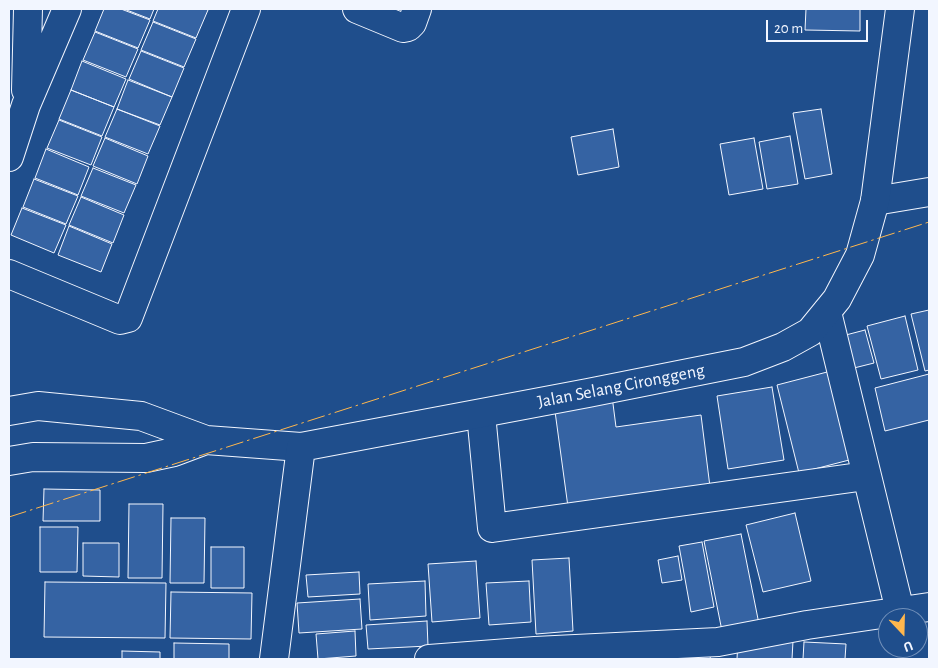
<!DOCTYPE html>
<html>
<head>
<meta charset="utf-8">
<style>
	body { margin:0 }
	#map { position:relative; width:938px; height:668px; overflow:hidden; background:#1f4e8c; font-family:"Alegreya Sans",sans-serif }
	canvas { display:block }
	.frame { position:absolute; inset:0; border:10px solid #f2f6ff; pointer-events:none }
	.north { position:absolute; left:878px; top:608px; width:50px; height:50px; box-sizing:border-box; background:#1f4e8c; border:1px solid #7391ba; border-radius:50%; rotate:159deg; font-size:14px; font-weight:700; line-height:20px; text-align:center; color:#f2f6ff }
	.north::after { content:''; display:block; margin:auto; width:18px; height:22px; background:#ffb74d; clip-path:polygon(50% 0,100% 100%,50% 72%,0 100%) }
	.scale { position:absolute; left:766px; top:20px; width:102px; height:22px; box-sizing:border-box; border:2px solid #f2f6ff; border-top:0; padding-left:6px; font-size:15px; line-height:18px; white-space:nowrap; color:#f2f6ff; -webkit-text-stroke:4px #1f4e8c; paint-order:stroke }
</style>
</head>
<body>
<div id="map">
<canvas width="938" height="668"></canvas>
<div class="frame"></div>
<div class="north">U</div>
<div class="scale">20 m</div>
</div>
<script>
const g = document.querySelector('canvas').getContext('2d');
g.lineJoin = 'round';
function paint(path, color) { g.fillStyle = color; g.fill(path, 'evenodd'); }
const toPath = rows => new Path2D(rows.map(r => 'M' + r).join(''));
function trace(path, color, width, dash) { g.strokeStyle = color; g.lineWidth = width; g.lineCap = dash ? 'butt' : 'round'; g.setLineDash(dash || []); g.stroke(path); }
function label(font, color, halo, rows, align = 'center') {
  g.font = font + ' "Alegreya Sans",sans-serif'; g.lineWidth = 4; g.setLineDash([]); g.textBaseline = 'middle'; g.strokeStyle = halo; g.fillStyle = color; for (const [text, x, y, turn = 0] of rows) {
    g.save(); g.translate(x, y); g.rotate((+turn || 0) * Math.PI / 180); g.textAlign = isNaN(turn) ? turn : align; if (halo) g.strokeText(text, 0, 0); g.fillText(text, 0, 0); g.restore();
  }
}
const building = toPath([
	[104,9,121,9,150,20,138,48,95,31,104,9],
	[124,9,154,9,150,19,124,9],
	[158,9,206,9,208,10,196,38,153,21,158,9],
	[806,9,860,9,860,31,805,30,806,9],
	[153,22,196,39,184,67,141,50,153,22],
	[95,32,138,49,126,77,83,60,95,32],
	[141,51,184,68,172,97,129,79,141,51],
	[82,61,126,79,114,107,71,90,82,61],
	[128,80,172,97,160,125,117,109,128,80],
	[71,90,114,107,102,136,59,119,71,90],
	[117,109,160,126,148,154,105,137,117,109],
	[821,109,832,174,805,179,793,113,821,109],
	[59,120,102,137,91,165,47,148,59,120],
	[613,129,619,167,578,175,571,137,613,129],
	[790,136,798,184,767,189,759,142,790,136],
	[105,138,148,156,137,184,93,166,105,138],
	[754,138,763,189,729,195,720,144,754,138],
	[46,149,89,167,78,195,35,178,46,149],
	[93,168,136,185,124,213,81,196,93,168],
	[34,179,78,196,66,224,23,207,34,179],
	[81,197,124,215,113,243,69,225,81,197],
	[22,208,66,225,54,253,11,235,22,208],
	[69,226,112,244,101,272,58,255,69,226],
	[929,310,929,370,925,371,911,314,929,310],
	[905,316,918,370,881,379,867,326,905,316],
	[865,330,874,363,850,369,842,336,865,330],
	[831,371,853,459,799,473,777,385,831,371],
	[929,374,929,420,885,431,875,388,929,374],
	[772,387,784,460,728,469,717,396,772,387],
	[612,396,616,427,701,415,710,487,568,507,554,404,612,396],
	[44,489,100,490,100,521,43,521,44,489],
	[129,504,163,504,162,578,128,578,129,504],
	[795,513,811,581,763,592,746,525,795,513],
	[171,518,205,518,204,583,170,583,171,518],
	[40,527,78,527,77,572,40,572,40,527],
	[741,534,760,629,723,636,704,541,741,534],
	[702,542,714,607,691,612,679,546,702,542],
	[83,543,119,543,119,577,83,576,83,543],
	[211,547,244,547,244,588,211,588,211,547],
	[678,556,682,580,662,583,658,560,678,556],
	[569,558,573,631,536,634,532,560,569,558],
	[476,561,480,618,432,622,428,564,476,561],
	[359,572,360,594,308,597,306,575,359,572],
	[425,581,426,616,370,620,368,584,425,581],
	[529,581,531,622,489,625,486,583,529,581],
	[45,582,166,583,165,638,44,637,45,582],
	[171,592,252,593,251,639,170,638,171,592],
	[360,599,362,629,299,633,297,603,360,599],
	[427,621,428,646,368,649,366,625,427,621],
	[355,631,356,656,318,659,316,634,355,631],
	[738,640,793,641,792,659,737,659,738,640],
	[804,642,846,644,845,659,803,659,804,642],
	[174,643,229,644,229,659,174,659,174,643],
	[659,650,711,652,710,659,658,659,659,650],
	[122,651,160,652,160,659,122,659,122,651]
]);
const minor = toPath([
	[357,9,403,28,408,27,412,23,417,9],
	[26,90,28,9],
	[9,157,26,105,67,9],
	[875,201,929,192],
	[9,274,120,320,128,318,246,9],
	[827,312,900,611],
	[9,411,38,406,141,416,206,440,301,447],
	[481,414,492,528,866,476],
	[9,461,33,457,146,458,174,452,206,440],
	[429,659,535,651,718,642,807,625,929,607]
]);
const tertiary = toPath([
	[274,659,301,447,588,393,744,362,783,347,810,332,837,299,860,255,875,201,900,9]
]);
const power = toPath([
	[9,517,929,222]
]);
const streetNames = [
	["Jalan Selang Cironggeng",621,386,-11]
];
paint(building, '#3563a3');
trace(building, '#f2f6ff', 1);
trace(minor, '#f2f6ff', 30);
trace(tertiary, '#f2f6ff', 30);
trace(minor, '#1f4e8c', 28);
trace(tertiary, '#1f4e8c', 28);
trace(power, '#ffb74d', 1, [18, 4, 2.5, 4]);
label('18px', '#f2f6ff', '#1f4e8c', streetNames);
</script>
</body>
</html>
